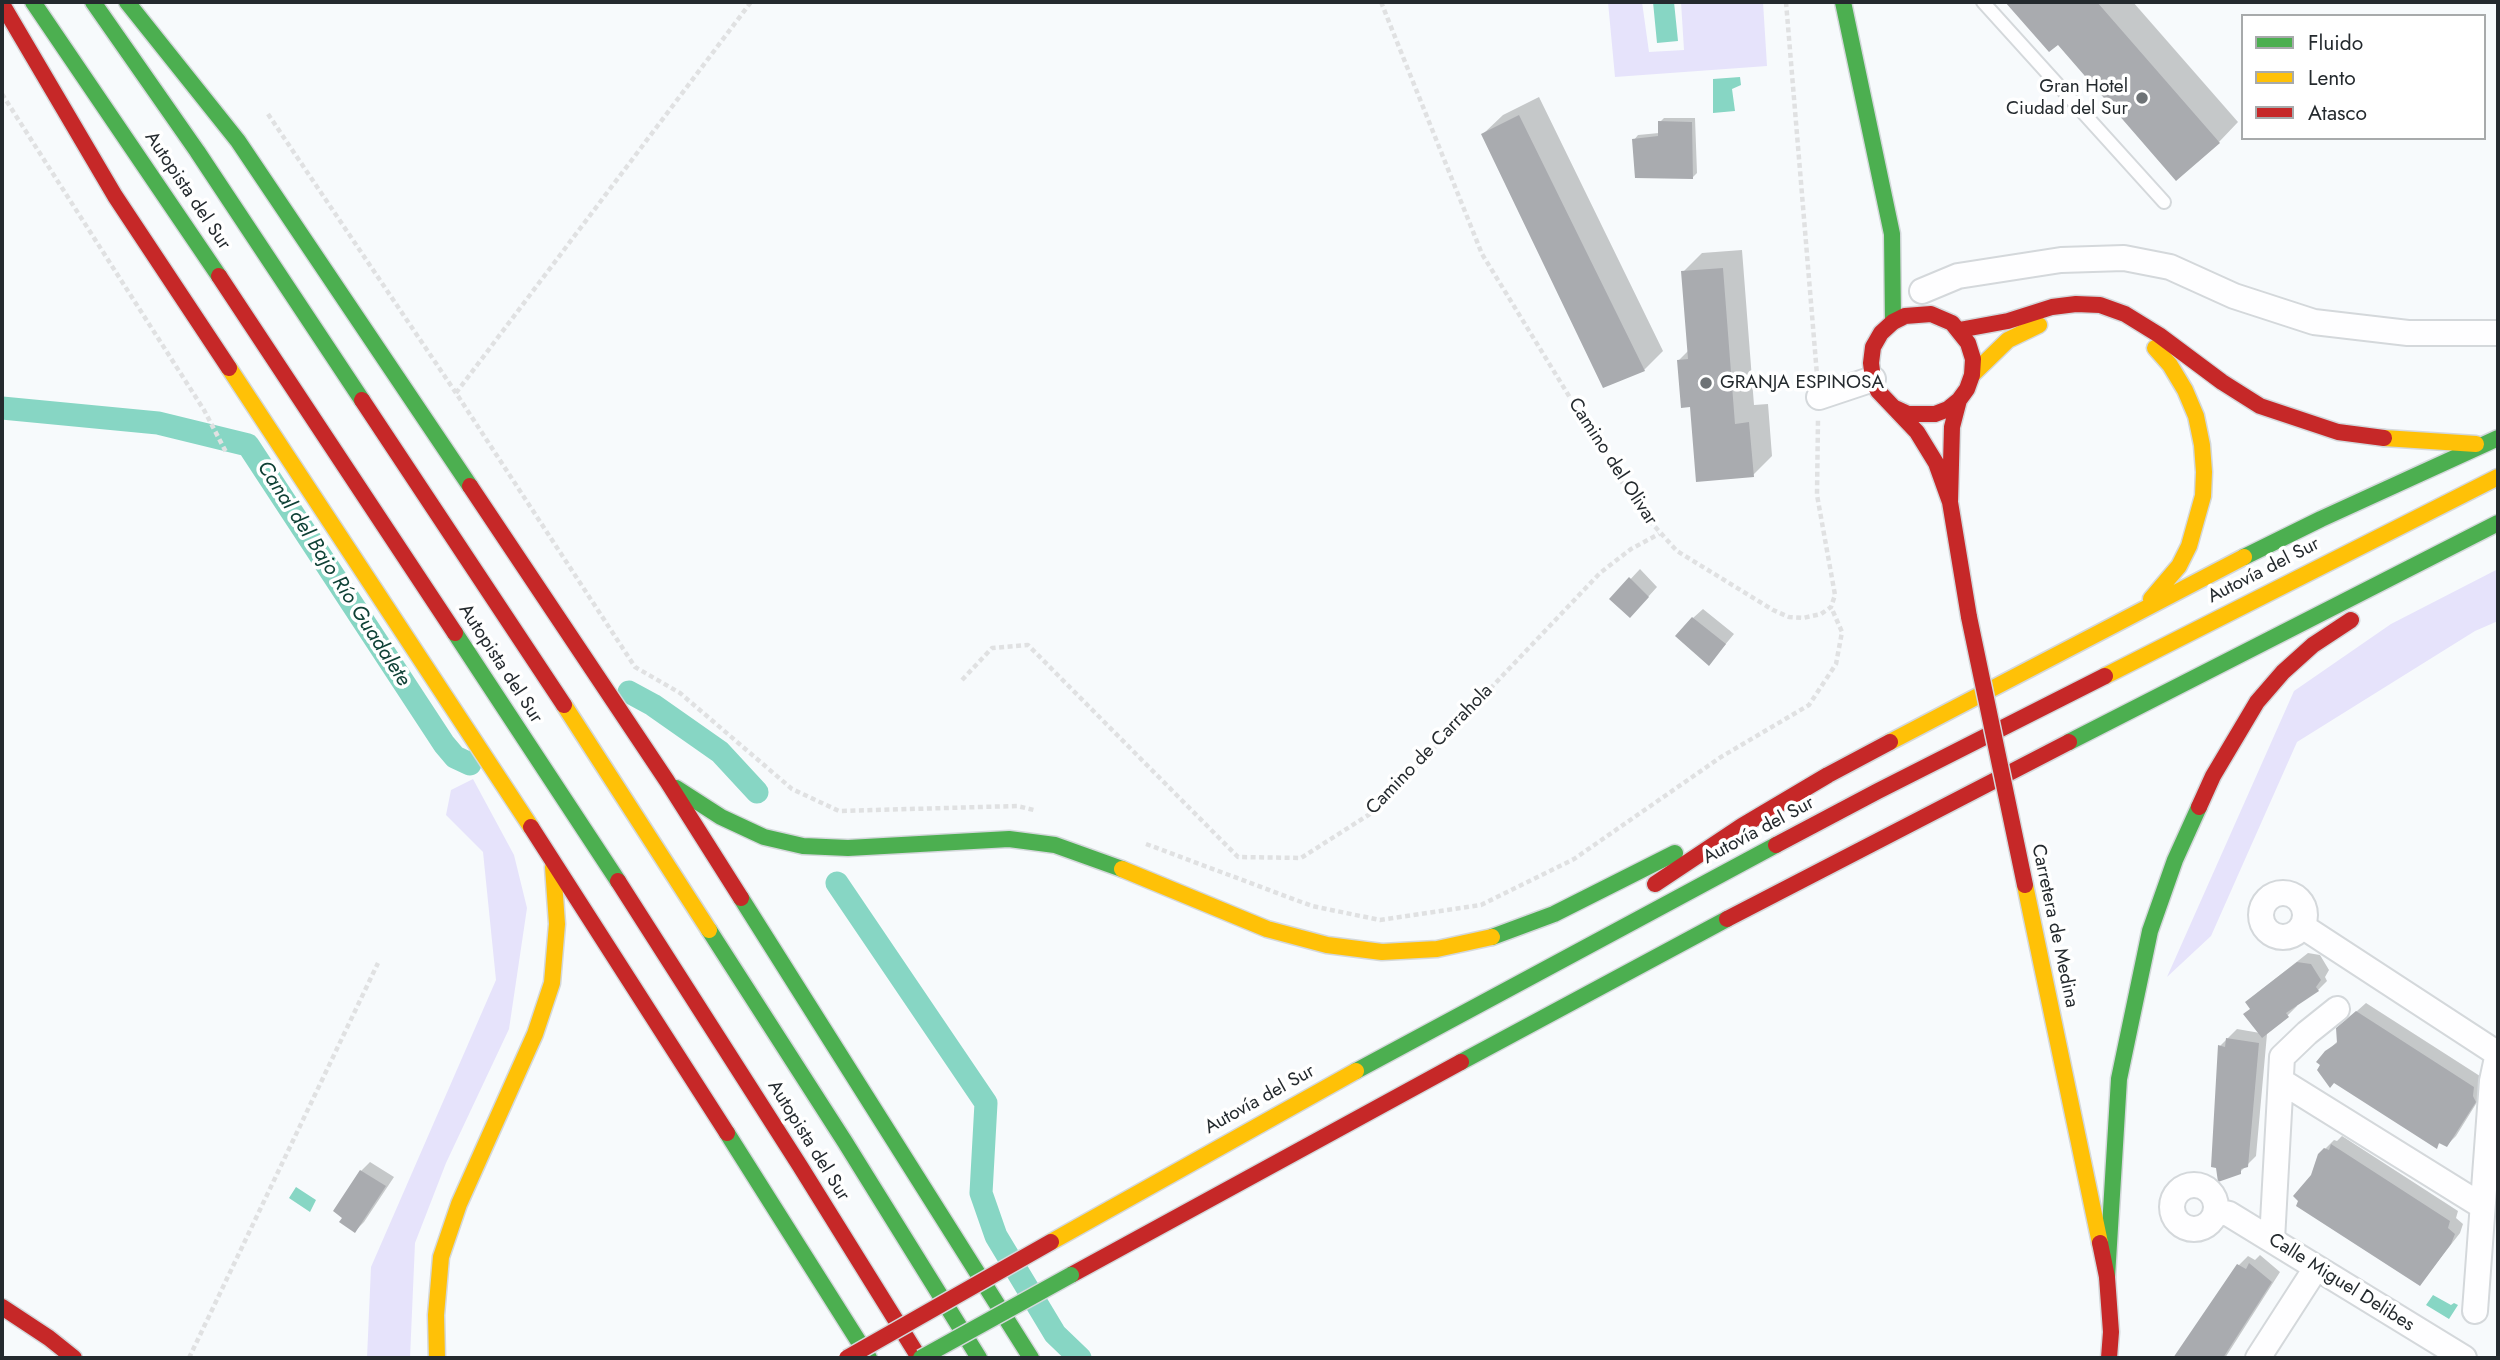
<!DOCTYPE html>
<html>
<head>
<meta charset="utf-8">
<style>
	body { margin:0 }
	#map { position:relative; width:2500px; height:1360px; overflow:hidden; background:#f7fafc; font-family:Jost,sans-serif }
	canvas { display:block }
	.frame { position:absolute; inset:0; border:4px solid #242a2e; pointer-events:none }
	.legend { position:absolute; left:2241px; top:14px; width:245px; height:126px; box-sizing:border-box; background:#fff; border:2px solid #a7aaab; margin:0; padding:9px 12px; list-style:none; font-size:21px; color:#242a2e }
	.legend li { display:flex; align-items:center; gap:14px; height:35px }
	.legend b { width:35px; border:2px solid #a7aaab }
</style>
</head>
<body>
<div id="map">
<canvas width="2500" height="1360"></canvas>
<div class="frame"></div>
<ul class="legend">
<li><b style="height:9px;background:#4caf50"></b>Fluido</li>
<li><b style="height:9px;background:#ffc107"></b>Lento</li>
<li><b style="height:9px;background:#c62828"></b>Atasco</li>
</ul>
</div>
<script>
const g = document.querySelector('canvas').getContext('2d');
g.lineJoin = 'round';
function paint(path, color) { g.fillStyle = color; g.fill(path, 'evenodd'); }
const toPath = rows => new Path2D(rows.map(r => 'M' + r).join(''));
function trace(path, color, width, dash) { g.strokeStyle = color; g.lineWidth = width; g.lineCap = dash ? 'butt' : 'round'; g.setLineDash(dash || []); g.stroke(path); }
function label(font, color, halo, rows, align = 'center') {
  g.font = font + ' Jost,sans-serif'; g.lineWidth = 7; g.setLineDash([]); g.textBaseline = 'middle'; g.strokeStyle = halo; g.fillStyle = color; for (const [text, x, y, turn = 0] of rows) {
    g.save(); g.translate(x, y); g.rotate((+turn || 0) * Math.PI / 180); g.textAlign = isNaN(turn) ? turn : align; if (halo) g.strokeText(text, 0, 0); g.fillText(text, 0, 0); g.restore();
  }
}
const green = toPath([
	[1608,2,1642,2,1649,52,1684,50,1681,2,1763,2,1767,66,1615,77],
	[2498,569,2498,621,2475,631,2297,742,2211,936,2167,977,2294,691,2391,624],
	[473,779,514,855,527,908,509,1029,446,1163,415,1243,410,1358,367,1358,371,1267,496,980,483,852,446,815,451,790]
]);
const water = toPath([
	[1653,2,1674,2,1678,41,1657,43],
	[1740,77,1741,85,1732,89,1735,111,1713,113,1713,79],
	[296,1187,316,1200,310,1212,289,1198],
	[2433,1295,2451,1305,2454,1303,2458,1305,2449,1319,2426,1305]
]);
const shadow = toPath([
	[2007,2,2133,2,2238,122,2219,142,2058,43,2049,50],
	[1539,97,1663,351,1644,370,1483,134,1503,115],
	[1664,118,1695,118,1697,173,1693,177,1634,140,1638,135,1659,133,1660,122],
	[1742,250,1754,405,1768,404,1772,456,1753,475,1692,405,1679,360,1689,350,1683,272,1702,253],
	[1640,569,1657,587,1639,607,1612,599],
	[1703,609,1734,634,1709,664,1693,618],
	[2308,953,2320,955,2329,970,2325,977,2327,981,2318,990,2296,1004,2297,1006,2288,1015,2265,1034,2267,1034,2256,1156,2240,1172,2220,1046,2237,1029,2260,1033,2252,1008,2257,993],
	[2366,1003,2483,1078,2484,1091,2456,1136,2447,1145,2441,1142,2436,1146,2326,1052,2339,1040,2348,1019],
	[2342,1136,2458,1211,2456,1218,2463,1224,2460,1233,2420,1284,2313,1176,2319,1155,2334,1140,2337,1141],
	[370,1162,394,1177,364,1222,355,1231,361,1171],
	[2260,1255,2280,1272,2225,1358,2175,1358,2239,1265,2248,1256,2255,1260],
	[2498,1298,2498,1330,2496,1327]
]);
const canal = toPath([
	[2,408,158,423,248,445,444,744,455,757,470,764],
	[629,692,653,705,720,752,757,792],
	[837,883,986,1103,981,1193,996,1236,1055,1334,1080,1358]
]);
const building = toPath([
	[2005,2,2097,2,2220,143,2176,181,2058,45,2049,52],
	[1519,115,1645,371,1603,388,1481,134],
	[1658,121,1692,122,1693,179,1635,178,1632,139,1658,136],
	[1723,268,1735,424,1749,422,1754,477,1696,482,1690,407,1681,408,1677,360,1688,359,1681,271],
	[1629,577,1649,597,1630,618,1609,599],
	[1692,617,1726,644,1709,666,1675,636],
	[2297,962,2311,964,2321,980,2316,987,2319,991,2286,1013,2289,1017,2262,1038,2243,1014,2250,1009,2245,1002],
	[2356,1011,2474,1087,2473,1096,2476,1102,2447,1147,2439,1143,2437,1149,2334,1083,2330,1088,2317,1070,2320,1065,2316,1062,2325,1051,2337,1043,2336,1028],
	[2226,1038,2259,1043,2248,1167,2241,1169,2241,1174,2218,1182,2216,1168,2211,1167,2218,1045,2225,1047],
	[2331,1144,2450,1221,2448,1228,2455,1234,2451,1244,2420,1286,2296,1206,2298,1201,2293,1196,2311,1175,2318,1154,2324,1148,2329,1150],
	[360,1170,386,1186,355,1233,339,1222,342,1218,333,1211],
	[2249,1263,2272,1282,2223,1358,2173,1358,2237,1264,2246,1269]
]);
const path = toPath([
	[1381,2,1482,254,1637,507,1677,551,1773,610,1789,617,1803,618,1821,614,1831,607,1835,595,1817,495,1818,419],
	[1786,2,1817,375],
	[2,94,204,410,226,452],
	[268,114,456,393,635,667,680,693,792,789,839,811,1017,806,1034,810],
	[456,393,751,2],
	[962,680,992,648,1028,645,1238,857,1301,858,1373,812,1600,573,1631,549,1659,534],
	[1146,844,1312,906,1380,920,1481,905,1574,859,1721,757,1809,705,1836,664,1842,632,1831,607],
	[189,1358,378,963]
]);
const lane = toPath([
	[1983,2,2164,202]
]);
const street = toPath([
	[1922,291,1958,276,2061,260,2124,258,2170,267,2234,296,2314,322,2408,333,2498,333],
	[1819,397,1873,379],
	'2261 915a22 22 0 1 1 44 0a22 22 0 1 1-44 0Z',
	[2302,926,2498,1054],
	[2281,1081,2482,1206],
	'2172 1207a22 22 0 1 1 44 0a22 22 0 1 1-44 0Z',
	[2216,1211,2229,1214,2464,1358],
	[2272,1240,2282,1057,2307,1033,2337,1009],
	[2475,1311,2492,1081,2498,1053],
	[2258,1358,2316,1268]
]);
const fast = toPath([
	[33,2,219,276],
	[93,2,197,151,362,400],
	[127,2,238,141,470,486],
	[1843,2,1892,234,1893,322],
	[2244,557,2321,519,2498,438],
	[455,633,618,881],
	[2069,742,2498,523],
	[676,788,721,817,764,837,803,846,848,848,1009,839,1055,845,1122,869],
	[741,898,1031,1358],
	[709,930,845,1142,979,1358],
	[1492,937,1554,914,1675,853],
	[1461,1062,1727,919],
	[1356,1071,1776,845],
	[727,1133,869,1358],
	[2107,1277,2119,1079,2150,931,2175,860,2199,807]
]);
const slow = toPath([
	[229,368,531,827],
	[1972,375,2008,340,2039,325],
	[2384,438,2476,444],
	[2151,599,2179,566,2189,546,2203,496,2204,472,2202,445,2196,416,2185,390,2170,365,2155,348],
	[2105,676,2498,477],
	[564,705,709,930],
	[1890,742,2244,557],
	[1122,869,1267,929,1327,945,1382,952,1437,949,1492,937],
	[2025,885,2100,1243],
	[1051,1242,1356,1071],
	[437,1358,436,1315,441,1257,459,1204,535,1034,552,983,557,924,553,867]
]);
const jam = toPath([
	[2,4,115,196,229,368],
	[219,276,455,633],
	[1959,330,2008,321,2052,307,2076,304,2100,305,2125,314,2159,335,2222,382,2260,406,2338,432,2384,438],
	[362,400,564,705],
	[1959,400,1952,427,1950,502,1969,617],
	[1895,408,1908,414,1935,414,1948,409,1959,400,1967,389,1972,375,1973,359,1968,343,1952,323,1931,314,1905,316,1893,322,1881,333,1873,347,1871,363,1873,379,1878,391,1917,432,1936,463,1950,502],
	[470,486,667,781,741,898],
	[2199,807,2213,776,2257,702,2283,672,2313,645,2351,620],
	[531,827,727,1133],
	[1776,845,1878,791,2105,676],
	[618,881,800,1166,918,1356],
	[1655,884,1742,826,1828,775,1890,742],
	[1727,919,2069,742],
	[2100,1243,2107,1277,2111,1332,2109,1358],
	[1071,1275,1461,1062],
	[2,1307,49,1338,74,1358]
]);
const fastBridge = toPath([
	[921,1358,1071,1275]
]);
const jamBridge = toPath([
	[1969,617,2025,885],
	[847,1358,1051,1242]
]);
const markers = [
	[2142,98,7,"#6e7376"],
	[1706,383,7,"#6e7376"]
];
const poiNames = [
	["Gran Hotel",2128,87],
	["Ciudad del Sur",2128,109],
	["GRANJA ESPINOSA",1720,383,"left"]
];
const streetNames = [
	["Autopista del Sur",187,191,56],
	["Camino del Olivar",1612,462,57],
	["Autovía del Sur",2264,571,-27],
	["Autopista del Sur",500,664,57],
	["Camino de Carrahola",1430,750,-46],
	["Autovía del Sur",1759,831,-28],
	["Carretera de Medina",2054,926,78],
	["Autovía del Sur",1260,1100,-29],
	["Autopista del Sur",808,1141,58],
	["Calle Miguel Delibes",2341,1283,32]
];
const waterNames = [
	["Canal del Bajo Río Guadalete",333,574,57]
];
paint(green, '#e6e3fb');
paint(water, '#87d6c4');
paint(shadow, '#0003');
trace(canal, '#87d6c4', 23);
paint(building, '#a9abaf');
trace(lane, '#d4d8db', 16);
trace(street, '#d4d8db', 28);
trace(fast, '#d4d8db', 19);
trace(slow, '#d4d8db', 19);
trace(jam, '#d4d8db', 19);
trace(path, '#e0e1e2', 4.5, [5, 3.5]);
trace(lane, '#fefeff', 12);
trace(street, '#fefeff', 24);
trace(fast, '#4caf50', 16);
trace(slow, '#ffc107', 16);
trace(jam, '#c62828', 16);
trace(fastBridge, '#d4d8db', 19, []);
trace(jamBridge, '#d4d8db', 19, []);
trace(fastBridge, '#4caf50', 16);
trace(jamBridge, '#c62828', 16);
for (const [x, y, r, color] of markers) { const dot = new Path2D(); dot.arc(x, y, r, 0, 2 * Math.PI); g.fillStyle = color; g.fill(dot); trace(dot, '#fff', 2.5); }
label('19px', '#242a2e', '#fff', poiNames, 'right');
label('19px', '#242a2e', '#fff', streetNames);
label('italic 21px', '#0f4136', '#fff', waterNames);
</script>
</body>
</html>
